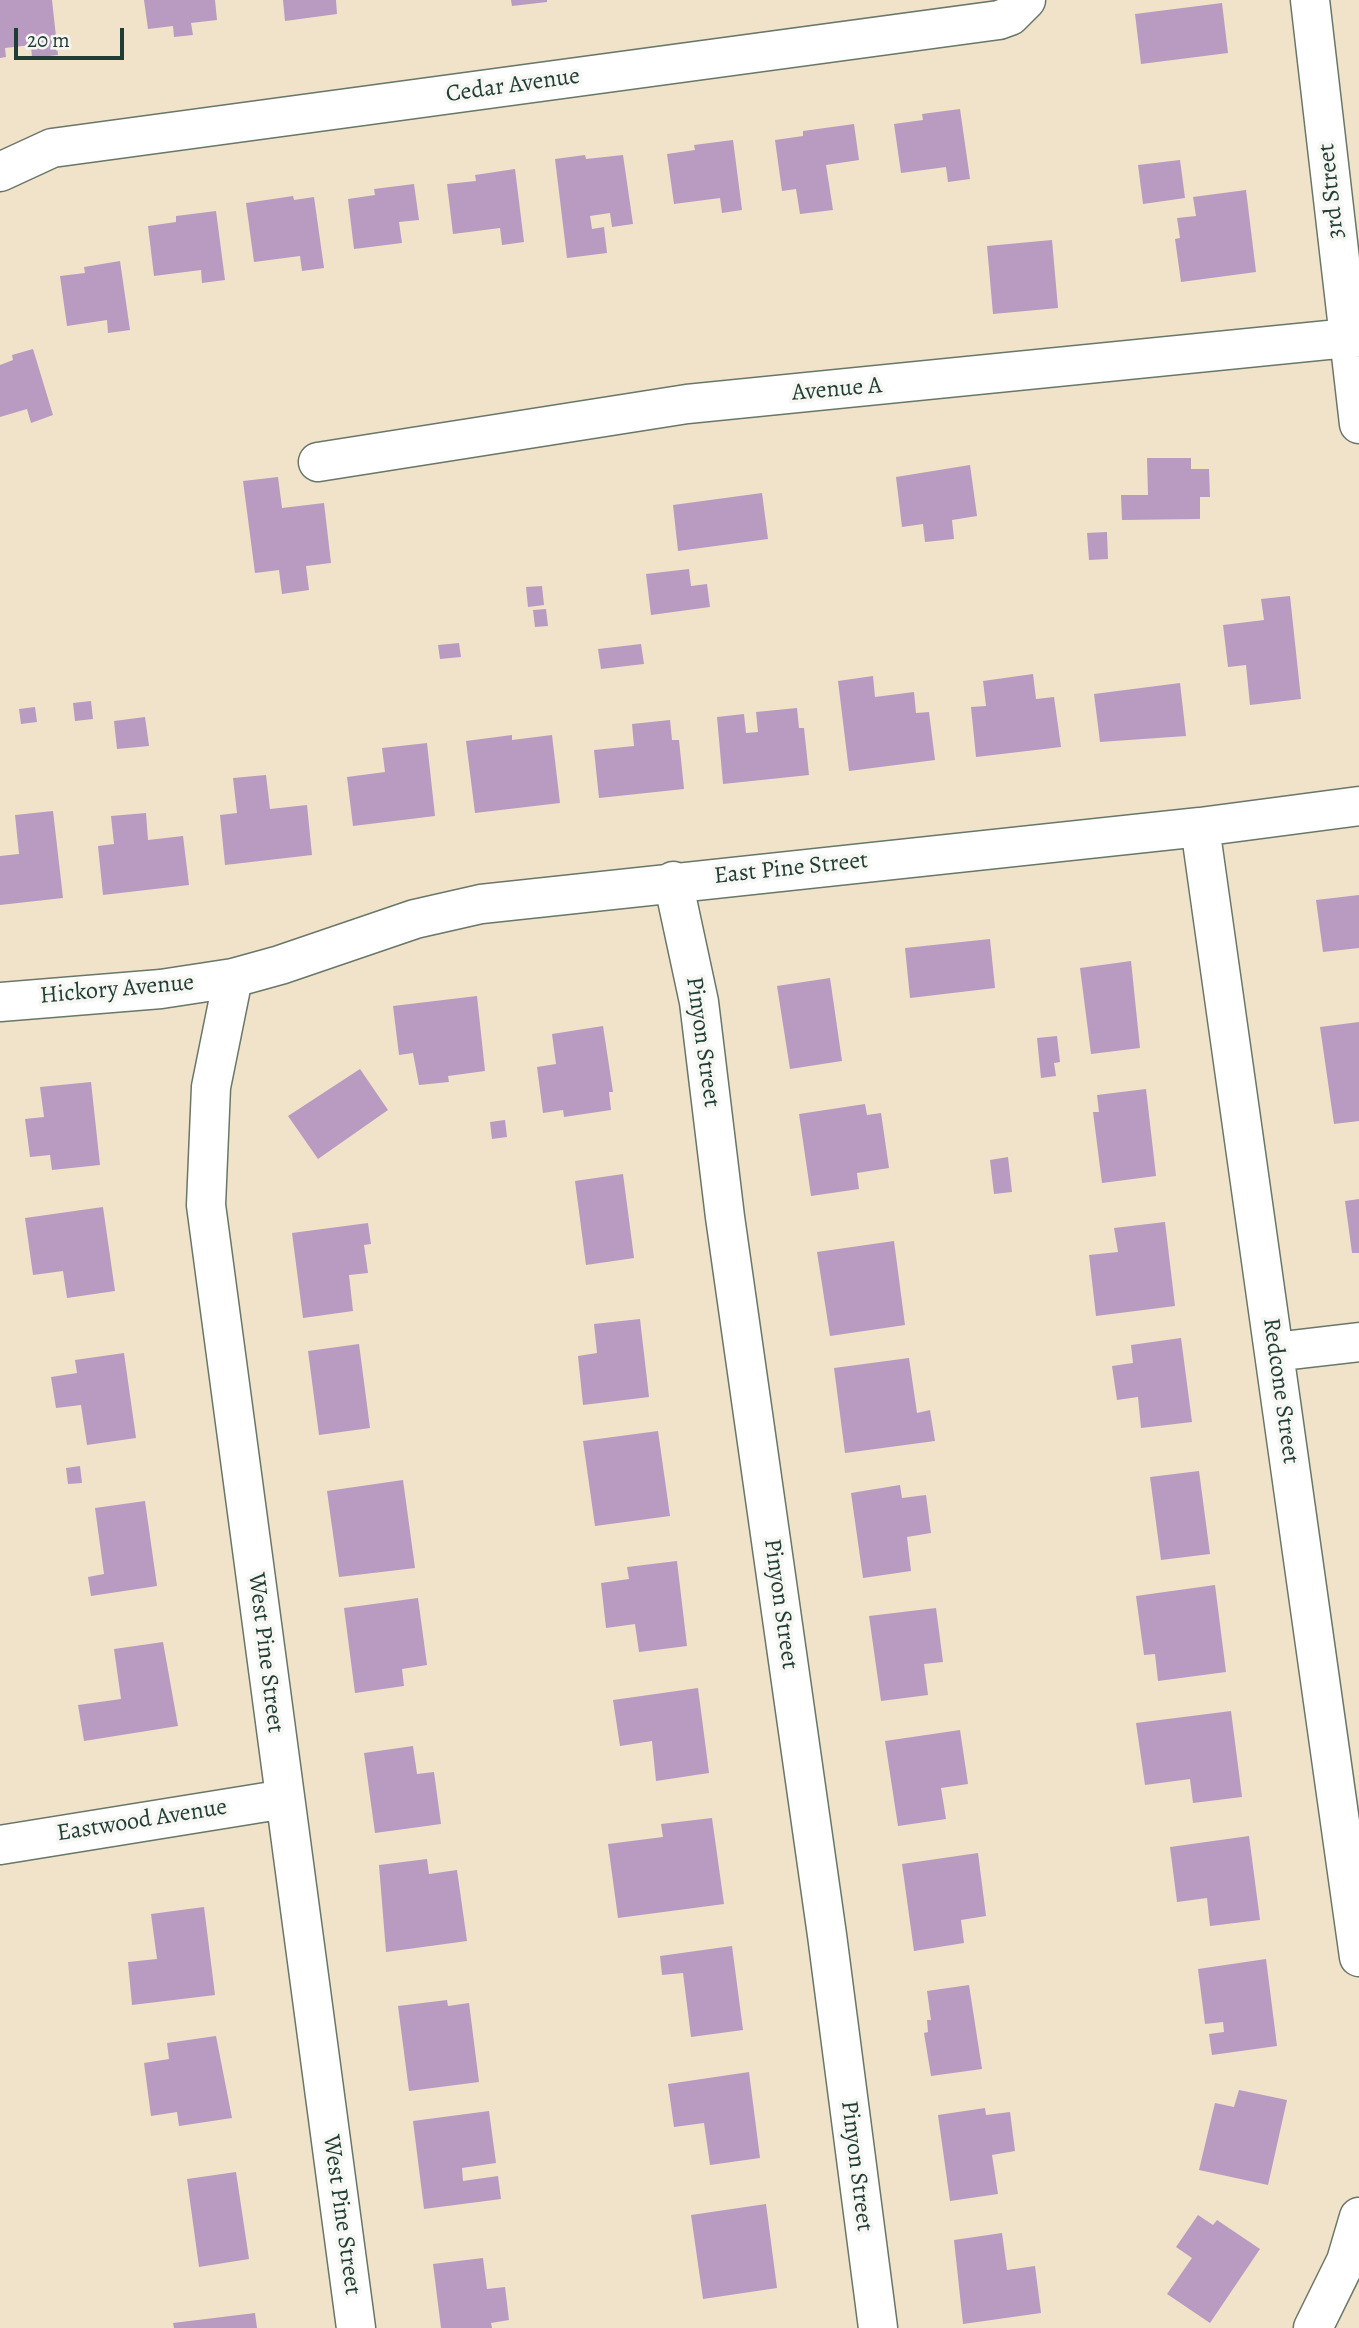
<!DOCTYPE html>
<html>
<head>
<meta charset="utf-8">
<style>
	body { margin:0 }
	#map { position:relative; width:1359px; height:2328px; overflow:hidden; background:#f1e3ca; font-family:Alegreya,serif }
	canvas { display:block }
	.scale { position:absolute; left:14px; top:28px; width:110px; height:32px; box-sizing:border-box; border:4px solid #1f3d34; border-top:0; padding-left:9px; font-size:21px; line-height:24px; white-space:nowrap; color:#1f3d34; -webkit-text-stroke:5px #f6f6f2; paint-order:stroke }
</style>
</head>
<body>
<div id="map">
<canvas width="1359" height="2328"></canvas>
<div class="scale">20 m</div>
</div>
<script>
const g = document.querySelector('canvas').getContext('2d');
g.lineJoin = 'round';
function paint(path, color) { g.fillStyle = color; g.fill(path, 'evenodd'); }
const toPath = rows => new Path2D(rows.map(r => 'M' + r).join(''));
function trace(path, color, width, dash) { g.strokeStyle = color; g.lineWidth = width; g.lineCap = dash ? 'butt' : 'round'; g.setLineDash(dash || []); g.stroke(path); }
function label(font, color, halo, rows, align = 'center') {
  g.font = font + ' Alegreya,serif'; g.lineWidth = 7; g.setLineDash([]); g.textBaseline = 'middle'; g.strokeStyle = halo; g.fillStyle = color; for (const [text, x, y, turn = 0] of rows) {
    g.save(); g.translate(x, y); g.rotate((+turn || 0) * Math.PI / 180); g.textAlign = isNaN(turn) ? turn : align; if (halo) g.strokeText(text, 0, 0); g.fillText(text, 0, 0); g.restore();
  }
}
const building = toPath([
	[0,0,52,0,58,55,32,58,31,45,5,48,6,57,0,58],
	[144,0,215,0,217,20,191,23,193,35,174,37,173,26,148,29],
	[283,0,336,0,337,14,285,21],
	[511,0,547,0,547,2,512,6],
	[1222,3,1228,53,1141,64,1135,14],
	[960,109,970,179,948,182,946,167,901,173,894,124,923,120,922,114],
	[854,124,859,160,826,165,833,210,800,214,796,189,782,191,775,140,803,136,803,131],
	[733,140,742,210,722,213,720,198,674,204,667,154,695,150,694,145],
	[585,155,586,159,623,155,633,224,612,227,610,213,590,216,592,229,604,227,607,253,567,258,555,159],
	[1180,160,1185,198,1143,204,1138,165],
	[515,169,524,242,502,245,500,228,453,234,447,184,476,181,475,175],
	[414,184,419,220,399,222,402,243,354,249,348,199,375,195,374,189],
	[1246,190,1256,272,1181,282,1175,239,1180,238,1177,218,1196,216,1193,197],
	[293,196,294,200,314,197,324,268,302,271,300,256,254,262,246,203],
	[216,211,225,280,202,283,201,270,154,276,148,226,176,222,176,216],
	[1052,240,1058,308,993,314,987,246],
	[120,261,130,330,108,333,107,320,67,326,60,276,85,273,84,267],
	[33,349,53,415,31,423,27,409,0,417,0,365,13,360,12,355],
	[1147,458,1191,458,1191,469,1209,469,1210,497,1200,497,1200,519,1122,520,1121,495,1148,495],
	[970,465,977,516,952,520,954,539,925,542,923,524,902,527,896,477],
	[278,477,282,508,324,503,331,563,306,566,309,590,282,594,279,570,255,573,243,481],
	[762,493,768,539,678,551,673,505],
	[1107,532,1108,559,1089,560,1087,533],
	[689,569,691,586,707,584,710,607,651,615,646,574],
	[542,586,544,605,528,607,526,587],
	[1290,596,1301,699,1250,705,1246,665,1228,667,1223,625,1264,620,1261,599],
	[546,609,548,626,535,627,533,610],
	[459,643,461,657,440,659,438,645],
	[641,644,644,664,601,669,598,649],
	[1033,674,1036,699,1054,697,1061,747,976,757,971,707,986,706,983,681],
	[873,676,875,697,914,692,916,713,929,712,935,760,849,771,838,681],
	[1180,683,1186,736,1100,742,1094,694],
	[91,701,93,719,75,721,73,703],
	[35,707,37,722,21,724,19,709],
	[797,708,799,728,804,728,809,775,723,784,717,717,744,714,746,733,758,732,756,712],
	[145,717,149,746,117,749,114,721],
	[670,720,672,740,679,740,684,789,599,798,594,750,634,746,632,724],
	[512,735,512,740,552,735,560,803,475,813,466,741],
	[427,743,435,816,353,826,347,777,385,772,382,748],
	[266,775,270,809,307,805,312,855,225,865,220,815,237,813,233,778],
	[53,811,63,898,0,905,0,856,19,854,15,815],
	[146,813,148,840,183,836,189,885,103,895,98,846,114,844,111,816],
	[1359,895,1359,948,1323,952,1316,900],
	[990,939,995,988,910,998,905,948],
	[1131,961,1140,1048,1091,1054,1080,968],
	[830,978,842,1061,790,1069,777,986],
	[477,996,485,1071,448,1076,449,1082,419,1085,413,1053,399,1055,393,1006],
	[1359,1022,1359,1121,1334,1124,1320,1027],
	[603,1026,613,1092,609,1092,611,1110,564,1117,563,1110,543,1113,537,1067,556,1064,552,1034],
	[1057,1036,1060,1062,1054,1063,1056,1076,1041,1078,1037,1038],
	[360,1069,388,1110,318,1159,288,1116],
	[91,1082,100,1165,52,1170,50,1155,30,1157,25,1119,44,1117,40,1087],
	[1146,1089,1156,1176,1102,1183,1093,1112,1099,1112,1097,1095],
	[865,1104,867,1115,881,1113,889,1168,857,1173,859,1189,811,1196,799,1114],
	[505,1120,507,1137,492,1139,490,1122],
	[1008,1157,1012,1192,994,1194,990,1160],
	[623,1174,634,1258,586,1265,575,1181],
	[1359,1199,1359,1253,1352,1253,1345,1201],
	[103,1207,115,1291,67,1298,63,1271,33,1275,25,1218],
	[1165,1222,1175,1306,1096,1316,1089,1255,1118,1252,1114,1228],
	[368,1223,371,1244,364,1245,368,1273,349,1275,353,1311,303,1318,292,1233],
	[894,1241,905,1325,830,1336,817,1252],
	[640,1319,649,1397,583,1405,578,1356,597,1353,594,1324],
	[1181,1338,1192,1422,1141,1428,1138,1397,1117,1400,1112,1366,1133,1363,1131,1345],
	[359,1344,370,1428,319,1435,308,1351],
	[124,1353,136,1438,87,1445,81,1405,56,1408,51,1377,77,1373,75,1360],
	[909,1358,917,1413,930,1410,935,1441,845,1453,834,1368],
	[658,1431,670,1516,595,1526,583,1441],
	[80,1466,82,1483,68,1484,66,1468],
	[1199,1471,1210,1554,1161,1560,1150,1477],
	[403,1480,415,1568,339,1577,327,1491],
	[900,1485,902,1498,926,1495,931,1533,907,1537,911,1571,863,1578,851,1493],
	[145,1501,157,1586,91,1596,88,1577,104,1574,95,1508],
	[677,1561,687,1646,639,1652,635,1624,606,1628,601,1583,629,1579,627,1567],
	[1215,1585,1226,1672,1158,1681,1155,1654,1144,1655,1136,1596],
	[418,1598,427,1665,402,1669,404,1686,355,1693,344,1608],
	[936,1608,943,1662,924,1664,928,1695,881,1701,869,1616],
	[163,1642,178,1726,84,1741,78,1705,121,1699,114,1649],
	[698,1688,709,1773,656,1781,652,1741,620,1746,613,1700],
	[1231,1711,1242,1797,1193,1803,1190,1779,1145,1785,1136,1723],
	[960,1730,968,1784,941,1788,946,1819,898,1826,885,1741],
	[413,1746,417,1774,434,1772,441,1824,375,1833,364,1753],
	[712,1818,724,1904,618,1918,608,1844,663,1837,661,1824],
	[1249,1836,1260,1920,1210,1926,1207,1898,1177,1902,1170,1847],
	[978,1853,986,1916,961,1920,964,1943,914,1951,902,1864],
	[427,1859,429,1874,457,1870,467,1941,386,1952,379,1865],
	[204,1907,215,1995,132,2005,128,1962,157,1959,151,1914],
	[732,1946,743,2030,691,2037,683,1973,662,1975,660,1956],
	[1266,1959,1277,2046,1212,2055,1209,2034,1224,2032,1223,2022,1205,2024,1198,1969],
	[969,1985,982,2069,931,2076,924,2033,928,2032,927,2020,931,2020,927,1991],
	[447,2000,448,2006,469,2003,479,2082,409,2091,398,2006],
	[216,2036,232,2118,179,2126,177,2112,151,2116,144,2063,169,2059,167,2043],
	[749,2072,760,2158,710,2165,704,2123,674,2127,668,2084],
	[1239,2090,1287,2100,1268,2185,1199,2170,1215,2103,1234,2107],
	[985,2108,986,2115,1010,2112,1015,2151,992,2155,998,2194,950,2201,938,2115],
	[489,2111,496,2163,462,2168,463,2181,498,2176,501,2199,424,2209,413,2121],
	[236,2172,249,2259,199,2267,187,2179],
	[766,2204,777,2288,703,2299,691,2215],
	[1198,2215,1213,2225,1217,2220,1260,2249,1210,2323,1167,2294,1192,2258,1176,2247],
	[1002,2233,1007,2270,1035,2266,1041,2313,963,2324,954,2240],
	[483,2258,487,2289,505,2287,509,2320,491,2323,492,2328,441,2328,433,2264],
	[255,2313,257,2328,174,2328,173,2323]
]);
const minor = toPath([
	[1310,0,1359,424],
	[0,172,52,148,999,20,1010,16,1026,0],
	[318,462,687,404,1359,337],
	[1200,827,1359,1957],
	[673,881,699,1002,725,1217,827,1935,878,2328],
	[233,978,211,1087,206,1205,356,2328],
	[0,1002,161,989,233,978,280,965,415,919,481,904,1200,827,1359,806],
	[1274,1352,1359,1342],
	[0,1845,285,1799],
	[1313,2328,1346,2261,1359,2217]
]);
const streetNames = [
	["Cedar Avenue",513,86,-8],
	["3rd Street",1332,191,-96],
	["Avenue A",837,390,-5],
	["East Pine Street",791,869,-6],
	["Hickory Avenue",117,990,-5],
	["Pinyon Street",702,1042,82],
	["Redcone Street",1280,1391,82],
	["Pinyon Street",780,1604,82],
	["West Pine Street",265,1653,83],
	["Eastwood Avenue",142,1821,-9],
	["Pinyon Street",856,2166,83],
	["West Pine Street",341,2215,82]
];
paint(building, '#b99ac1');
trace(minor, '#687768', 41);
trace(minor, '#fff', 38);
label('24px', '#1f3d34', '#f6f6f2', streetNames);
</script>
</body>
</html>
